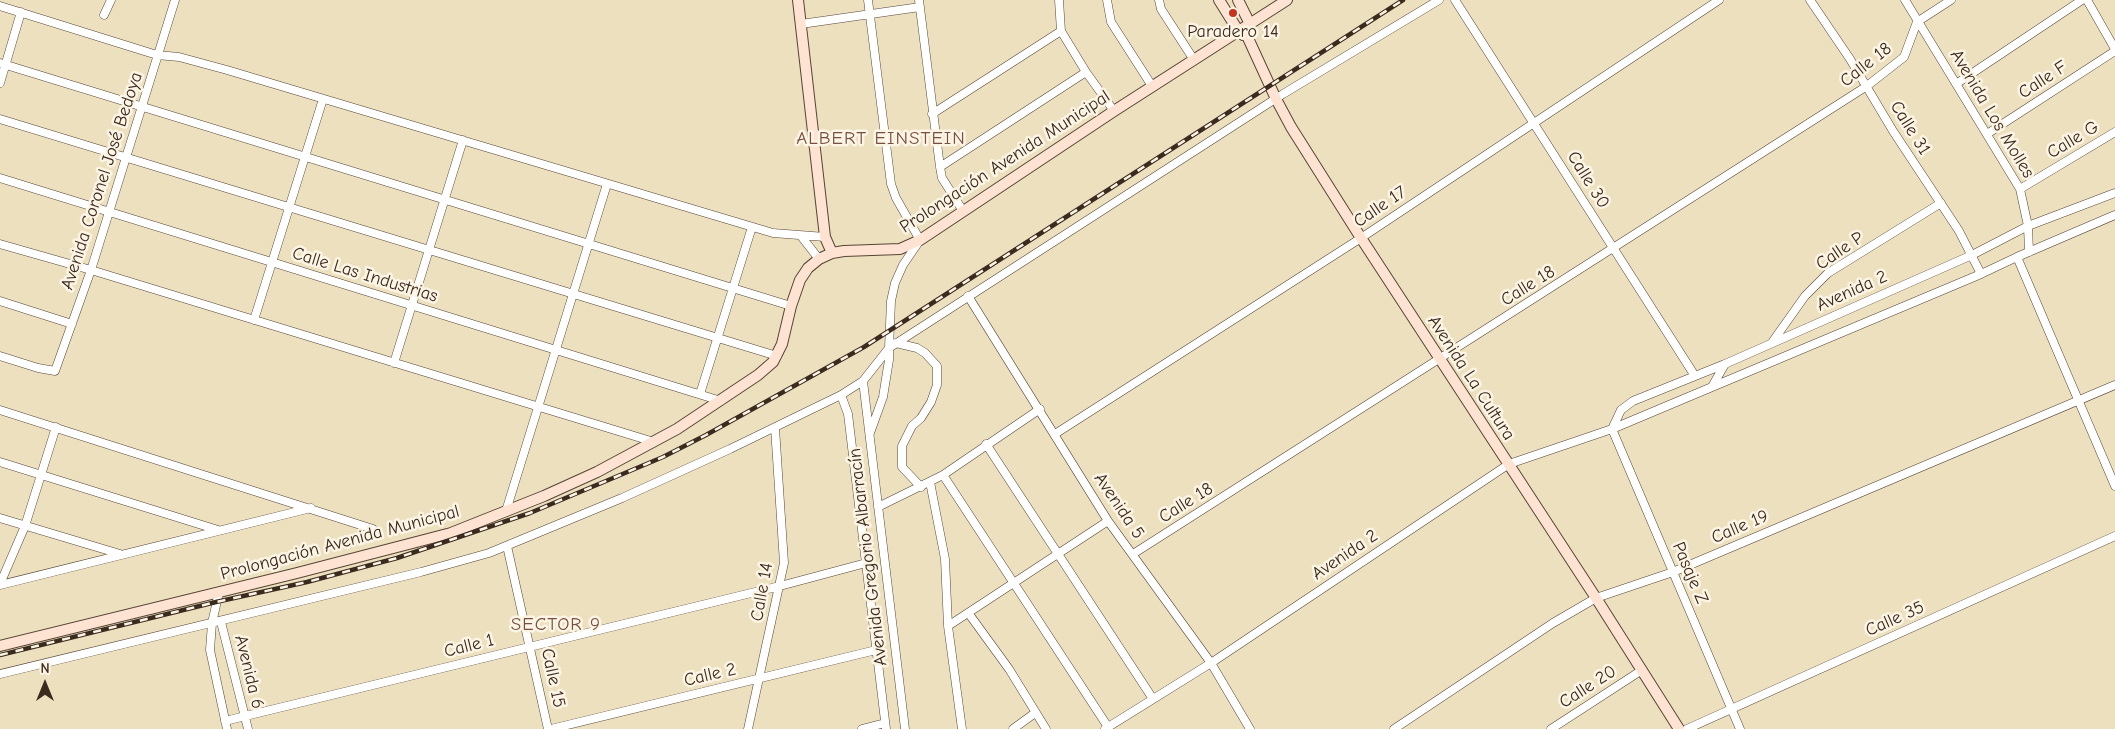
<!DOCTYPE html>
<html>
<head>
<meta charset="utf-8">
<style>
	body { margin:0 }
	#map { position:relative; width:2115px; height:729px; overflow:hidden; background:#ede0be; font-family:"Comic Neue",sans-serif }
	canvas { display:block }
	.north { position:absolute; left:20px; top:659px; width:50px; height:50px; -webkit-text-stroke:4px #fcf5e5; paint-order:stroke; rotate:0deg; font-size:14px; font-weight:700; line-height:20px; text-align:center; color:#3b2a1e }
	.north::after { content:''; display:block; margin:auto; width:18px; height:22px; background:#3b2a1e; clip-path:polygon(50% 0,100% 100%,50% 72%,0 100%) }
</style>
</head>
<body>
<div id="map">
<canvas width="2115" height="729"></canvas>
<div class="north">N</div>
</div>
<script>
const g = document.querySelector('canvas').getContext('2d');
g.lineJoin = 'round';
const toPath = rows => new Path2D(rows.map(r => 'M' + r).join(''));
function trace(path, color, width, dash) { g.strokeStyle = color; g.lineWidth = width; g.lineCap = dash ? 'butt' : 'round'; g.setLineDash(dash || []); g.stroke(path); }
function label(font, color, halo, rows, align = 'center') {
  g.font = font + ' "Comic Neue",sans-serif'; g.lineWidth = 5; g.setLineDash([]); g.textBaseline = 'middle'; g.strokeStyle = halo; g.fillStyle = color; for (const [text, x, y, turn = 0] of rows) {
    g.save(); g.translate(x, y); g.rotate((+turn || 0) * Math.PI / 180); g.textAlign = isNaN(turn) ? turn : align; if (halo) g.strokeText(text, 0, 0); g.fillText(text, 0, 0); g.restore();
  }
}
const street = toPath([
	[919,0,940,167,942,178,963,211],
	[1059,0,1061,31,1086,72,1114,111],
	[1107,0,1111,22,1152,86],
	[1159,0,1161,9,1194,60],
	[1455,0,1695,376],
	[1810,0,1850,59,1893,131,1959,231,1981,274],
	[1905,0,2020,189,2028,226,2029,252],
	[2087,0,2115,49],
	[0,6,157,55,179,57,227,70,773,233,825,237],
	[104,15,111,0],
	[801,24,920,7],
	[0,63,791,306],
	[0,83,21,12],
	[1956,84,2082,0],
	[932,114,1061,31],
	[0,119,777,356],
	[1987,134,2115,51],
	[940,167,1086,72],
	[0,178,721,401],
	[2020,189,2115,132],
	[801,236,819,259],
	[0,244,91,270,654,442],
	[2017,257,2115,486],
	[968,296,1108,521,1211,663,1250,729],
	[0,301,72,324],
	[254,320,323,99],
	[1773,341,1805,296,1828,273,1941,203],
	[896,343,917,348,925,353,937,366,937,385,931,402,921,418,912,426,902,446,902,467,921,487],
	[0,356,38,368,55,371,91,270,175,0],
	[394,363,463,140],
	[863,381,905,729],
	[1713,385,1725,364],
	[700,394,752,227],
	[841,395,848,414,886,729],
	[0,410,373,529],
	[1612,429,1621,410,1633,401,1725,364,1972,255,2028,226,2115,193],
	[1612,429,1740,729],
	[870,433,883,397,889,360,889,348,1283,94,1439,0],
	[1055,434,1361,238,1719,0],
	[986,444,1153,699],
	[0,462,218,530],
	[943,475,1108,727],
	[930,482,945,559,948,626,962,729],
	[878,507,943,475,1040,409],
	[506,511,607,184],
	[0,518,120,554],
	[507,546,548,729],
	[1133,554,1867,86,1904,57,1917,22,1951,0],
	[0,584,25,526,56,427],
	[0,585,311,508],
	[219,592,212,623,210,650,227,729],
	[969,614,1009,669,1046,729],
	[221,622,248,729],
	[948,626,1108,521],
	[0,674,421,572,489,553,622,498,730,449,841,395,863,381,889,348,891,301,895,283,903,265,920,240,896,198,891,184,868,0],
	[225,721,780,586,866,563],
	[551,729,876,650],
	[748,729,784,563,775,428],
	[862,729,885,723],
	[1013,729,1035,713],
	[1105,729,1211,663,1509,464,1612,429,1981,274,2017,257,2115,215],
	[1394,729,1553,623,1596,598,1673,572,2115,385],
	[1551,729,1642,670],
	[1687,729,2115,536]
]);
const secondary = toPath([
	[798,0,825,237,832,253],
	[1219,0,1239,32,1243,35],
	[1238,0,1250,24,1248,38,1276,99,1291,127,1361,238,1596,598,1679,729],
	[0,646,297,573,451,533,544,496,597,472,677,429,758,375,773,362,782,344,791,306,800,280,808,268,819,259,832,253,844,251,900,249,920,240,1114,111,1287,0]
]);
const rail = toPath([
	[0,655,216,602,307,582,397,558,530,513,663,457,706,435,864,347,1403,0]
]);
const markers = [
	[1233,13,5,"#c8321e"]
];
const poiNames = [
	["Paradero 14",1233,32]
];
const streetNames = [
	["Calle 18",1866,65,-38],
	["Calle F",2043,80,-33],
	["Avenida Los Molles",1992,114,59],
	["Calle 31",1910,128,58],
	["Calle G",2073,140,-31],
	["Prolongación Avenida Municipal",1005,162,-33],
	["Calle 30",1588,180,58],
	["Avenida Coronel José Bedoya",102,181,-72],
	["Calle 17",1380,207,-34],
	["Calle P",1840,251,-34],
	["Calle Las Industrias",365,275,17],
	["Calle 18",1528,286,-32],
	["Avenida 2",1852,291,-24],
	["Avenida La Cultura",1471,378,57],
	["Calle 18",1186,503,-32],
	["Avenida 5",1119,506,56],
	["Calle 19",1740,527,-23],
	["Prolongación Avenida Municipal",340,543,-15],
	["Avenida 2",1345,555,-34],
	["Avenida Gregorio Albarracín",868,557,-97],
	["Pasaje Z",1690,573,67],
	["Calle 14",762,592,-80],
	["Calle 35",1895,619,-24],
	["Calle 1",469,646,-14],
	["Avenida 6",249,672,76],
	["Calle 2",710,675,-13],
	["Calle 15",553,678,78],
	["Calle 20",1588,687,-33]
];
const neighbourhoodNames = [
	["ALBERT EINSTEIN",881,139],
	["SECTOR 9",556,625]
];
trace(street, '#564536', 9);
trace(secondary, '#564536', 12);
trace(street, '#fff', 8);
trace(secondary, '#fee3d2', 10);
trace(rail, '#3b2a1e', 4.5);
trace(rail, '#fcf5e5', 2.5, [8]);
for (const [x, y, r, color] of markers) { const dot = new Path2D(); dot.arc(x, y, r, 0, 2 * Math.PI); g.fillStyle = color; g.fill(dot); trace(dot, '#fcf5e5', 2); }
label('18px', '#3b2a1e', '#fcf5e5', poiNames);
label('18px', '#3b2a1e', '#fcf5e5', streetNames);
g.letterSpacing = '1px';
label('19px', '#774f40', '#fcf5e5', neighbourhoodNames);
g.letterSpacing = '0px';
</script>
</body>
</html>
